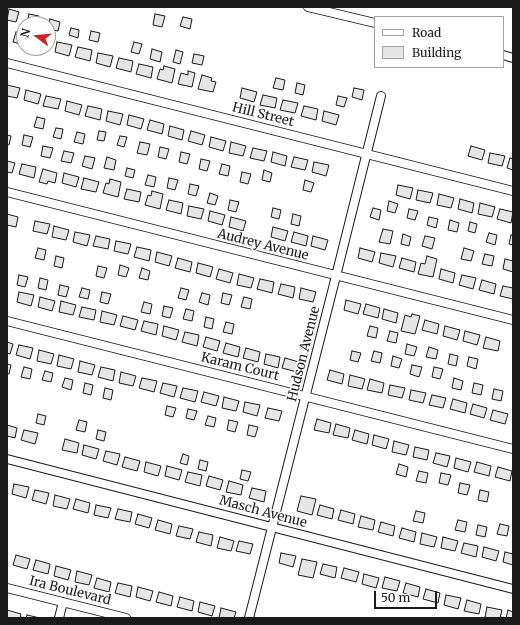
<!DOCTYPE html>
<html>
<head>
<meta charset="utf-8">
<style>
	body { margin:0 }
	#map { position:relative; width:520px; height:625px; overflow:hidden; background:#fff; font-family:Merriweather,serif }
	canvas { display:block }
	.frame { position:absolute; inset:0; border:8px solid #1a1a1a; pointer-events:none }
	.legend { position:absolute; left:374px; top:16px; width:130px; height:52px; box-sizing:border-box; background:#fff; border:1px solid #a3a3a3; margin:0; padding:5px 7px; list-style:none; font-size:12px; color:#1a1a1a }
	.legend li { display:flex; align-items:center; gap:8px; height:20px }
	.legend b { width:20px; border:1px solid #a3a3a3 }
	.north { position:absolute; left:16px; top:16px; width:40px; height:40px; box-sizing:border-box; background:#fff; border:1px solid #a3a3a3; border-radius:50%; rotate:286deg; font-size:11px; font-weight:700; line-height:16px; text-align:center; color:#1a1a1a }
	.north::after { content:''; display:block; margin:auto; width:14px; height:18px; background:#c62828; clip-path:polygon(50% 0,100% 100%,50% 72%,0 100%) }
	.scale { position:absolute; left:374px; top:591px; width:63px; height:18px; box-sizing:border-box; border:2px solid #1a1a1a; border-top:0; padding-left:5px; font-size:12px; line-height:14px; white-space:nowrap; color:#1a1a1a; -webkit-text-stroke:3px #fff; paint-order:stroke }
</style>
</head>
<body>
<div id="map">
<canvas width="520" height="625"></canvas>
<div class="frame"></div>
<ul class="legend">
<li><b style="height:5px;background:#fff"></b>Road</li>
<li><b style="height:11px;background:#e6e6e6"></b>Building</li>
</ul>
<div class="north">N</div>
<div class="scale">50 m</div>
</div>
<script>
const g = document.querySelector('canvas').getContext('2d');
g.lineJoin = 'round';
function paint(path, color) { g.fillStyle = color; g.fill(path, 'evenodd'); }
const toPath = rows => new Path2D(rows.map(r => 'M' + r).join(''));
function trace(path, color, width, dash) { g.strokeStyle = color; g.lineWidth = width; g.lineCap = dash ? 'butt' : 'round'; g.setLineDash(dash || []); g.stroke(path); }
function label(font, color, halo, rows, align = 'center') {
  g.font = font + ' Merriweather,serif'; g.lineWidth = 3; g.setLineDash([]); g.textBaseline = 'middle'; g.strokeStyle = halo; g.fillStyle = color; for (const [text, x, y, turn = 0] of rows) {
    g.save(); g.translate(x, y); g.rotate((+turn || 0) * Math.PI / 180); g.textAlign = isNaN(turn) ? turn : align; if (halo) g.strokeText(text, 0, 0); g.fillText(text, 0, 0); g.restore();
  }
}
const building = toPath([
	[9,9,19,12,16,22,7,20,9,9],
	[29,14,39,16,37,24,27,24,29,14],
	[155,14,165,16,162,27,153,25,155,14],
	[183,17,192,19,190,29,180,26,183,17],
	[50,19,60,22,58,31,48,29,50,19],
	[71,28,79,30,78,38,69,35,71,28],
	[91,31,100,33,98,42,89,40,91,31],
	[16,32,24,34,24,45,13,42,16,32],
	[48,40,51,41,48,51,36,48,48,48,48,40],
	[57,42,72,45,69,56,55,52,57,42],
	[134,42,142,44,139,54,131,52,134,42],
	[78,47,92,50,90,61,75,57,78,47],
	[152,49,162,52,160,62,150,59,152,49],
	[176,50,183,52,180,64,173,62,176,50],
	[98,53,113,56,110,67,96,63,98,53],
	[194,54,204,56,202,65,192,63,194,54],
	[119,58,133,61,131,72,116,68,119,58],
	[139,64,153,67,151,78,136,74,139,64],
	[164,66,175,69,172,83,157,79,160,69,163,70,164,66],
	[188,71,195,73,192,87,178,84,181,73,188,75,188,71],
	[202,75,212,78,211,81,216,82,213,92,198,89,202,75],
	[276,78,285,80,283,90,273,88,276,78],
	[297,83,305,85,303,95,295,93,297,83],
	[7,85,20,88,17,98,7,96,7,85],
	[242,88,257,92,254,102,240,98,242,88],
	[354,88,364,90,362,100,352,97,354,88],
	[26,90,41,94,38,104,24,100,26,90],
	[263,95,277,98,275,108,260,105,263,95],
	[46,96,61,99,58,109,43,106,46,96],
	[338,96,347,98,344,107,336,105,338,96],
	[283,100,298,103,295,113,280,110,283,100],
	[67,101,82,105,79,115,65,111,67,101],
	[88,106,102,109,100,120,85,116,88,106],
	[304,106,318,109,316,120,301,116,304,106],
	[108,111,123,114,120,125,106,121,108,111],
	[324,111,339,115,336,125,322,121,324,111],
	[129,115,144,119,141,129,127,125,129,115],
	[37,117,45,119,43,129,34,127,37,117],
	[150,120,164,124,162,134,147,130,150,120],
	[170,126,184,130,182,140,168,136,170,126],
	[56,128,63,129,61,139,53,137,56,128],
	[99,131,106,132,104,141,97,140,99,131],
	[191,131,205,135,202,145,188,141,191,131],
	[77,132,85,134,83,144,74,142,77,132],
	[7,135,11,136,9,145,7,145,7,135],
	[24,135,33,137,30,147,22,145,24,135],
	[120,136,127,137,124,147,117,145,120,136],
	[211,137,226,141,223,151,209,147,211,137],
	[140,142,150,144,147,155,137,153,140,142],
	[231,142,246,146,243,156,229,153,231,142],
	[43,146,53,148,50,158,41,156,43,146],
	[471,146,485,150,482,160,468,156,471,146],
	[160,147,169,149,166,159,158,157,160,147],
	[253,148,267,151,264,161,250,158,253,148],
	[64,151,74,153,71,163,61,161,64,151],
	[181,152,190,154,187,164,179,162,181,152],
	[273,152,287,156,285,166,271,162,273,152],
	[490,153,505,156,502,166,488,163,490,153],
	[85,156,95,158,92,169,82,166,85,156],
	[107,157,116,160,114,170,104,168,107,157],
	[294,157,308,160,305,170,291,167,294,157],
	[510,158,513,159,513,170,507,168,510,158],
	[201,159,210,161,207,171,199,169,201,159],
	[7,161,15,163,12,173,7,172,7,161],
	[314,162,329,165,326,176,312,172,314,162],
	[22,164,36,167,34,178,19,174,22,164],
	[222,164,230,166,228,176,219,174,222,164],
	[127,168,135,170,133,178,125,176,127,168],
	[43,169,57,173,55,183,48,181,47,184,39,182,43,169],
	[264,170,272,173,270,182,262,180,264,170],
	[242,172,251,174,248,184,240,182,242,172],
	[64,173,79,177,76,187,62,183,64,173],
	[148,175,156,177,154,187,145,185,148,175],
	[84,178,99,182,96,192,81,189,84,178],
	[169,178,178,180,175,190,167,188,169,178],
	[110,179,121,182,118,197,103,193,106,183,109,184,110,179],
	[305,180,314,183,311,192,303,190,305,180],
	[190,184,199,186,196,196,188,194,190,184],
	[398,185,413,188,410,199,396,195,398,185],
	[127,189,141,192,139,202,124,199,127,189],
	[418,190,433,193,430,203,416,200,418,190],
	[152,191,163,194,160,209,145,205,148,195,151,196,152,191],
	[210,193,218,196,215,205,207,203,210,193],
	[439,194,454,198,451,208,437,205,439,194],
	[460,199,474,203,472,213,458,209,460,199],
	[169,200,183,203,181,214,166,210,169,200],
	[230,200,239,202,236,212,228,210,230,200],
	[389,201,398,204,395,213,387,211,389,201],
	[480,203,495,207,492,217,478,214,480,203],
	[189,206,204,209,201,219,187,216,189,206],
	[273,208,281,210,279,219,271,217,273,208],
	[373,208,381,210,379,220,370,217,373,208],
	[409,209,418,211,415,220,407,218,409,209],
	[500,209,513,212,511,223,497,219,500,209],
	[210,211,225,215,222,225,208,221,210,211],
	[7,214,18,217,16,227,7,225,7,214],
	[293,214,301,216,299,226,291,224,293,214],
	[231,217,246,221,243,231,229,227,231,217],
	[429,217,438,219,436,228,427,225,429,217],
	[450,220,459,223,457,232,448,230,450,220],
	[35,221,50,224,47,234,33,231,35,221],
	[470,222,477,224,475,233,468,231,470,222],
	[54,226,69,230,66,240,52,237,54,226],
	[273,227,288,231,285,241,271,237,273,227],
	[383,229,393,231,390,244,379,242,383,229],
	[75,232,90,235,87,246,73,242,75,232],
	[294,232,308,236,306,246,291,242,294,232],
	[489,233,497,235,495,245,486,242,489,233],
	[403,234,411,237,409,246,401,244,403,234],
	[511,235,513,235,513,245,509,244,511,235],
	[96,236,110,239,108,249,93,246,96,236],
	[313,236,328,240,325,250,311,246,313,236],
	[425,236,435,238,432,249,422,246,425,236],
	[116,241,131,244,128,254,114,251,116,241],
	[137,247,151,250,149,261,134,257,137,247],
	[38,248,46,250,44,260,35,258,38,248],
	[360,248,375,252,372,262,358,258,360,248],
	[464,248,474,251,471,261,461,259,464,248],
	[157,252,172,256,169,266,155,262,157,252],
	[381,253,396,256,393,267,379,263,381,253],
	[485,254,494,256,492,266,482,264,485,254],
	[56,256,64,258,62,268,54,266,56,256],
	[427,256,437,259,433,277,418,274,421,263,425,264,427,256],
	[178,258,192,262,190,272,175,268,178,258],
	[402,258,416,262,414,272,399,268,402,258],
	[505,259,513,261,513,272,503,269,505,259],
	[198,263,213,267,210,277,196,273,198,263],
	[120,265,129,268,126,277,118,275,120,265],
	[98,266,107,268,104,278,96,276,98,266],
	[142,268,150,271,148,280,139,278,142,268],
	[219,269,233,273,230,283,216,279,219,269],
	[441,269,455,273,453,283,439,279,441,269],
	[239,274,254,278,251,288,237,285,239,274],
	[19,275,28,277,25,287,17,285,19,275],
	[462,275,476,278,473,289,459,285,462,275],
	[40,278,48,280,46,290,38,288,40,278],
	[260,279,274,282,272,293,257,289,260,279],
	[482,280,496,284,494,294,479,290,482,280],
	[281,284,295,287,293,298,278,294,281,284],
	[60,285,69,287,66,297,58,295,60,285],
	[503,286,513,288,513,299,500,296,503,286],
	[82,288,90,290,88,299,79,297,82,288],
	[181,288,189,290,186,300,178,298,181,288],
	[301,288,316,292,313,302,299,299,301,288],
	[19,292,34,295,31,306,17,302,19,292],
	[102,292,111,294,108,304,100,302,102,292],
	[202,293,210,295,208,305,199,302,202,293],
	[223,293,232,295,229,305,221,303,223,293],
	[40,297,55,301,52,311,38,307,40,297],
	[244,297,252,299,250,309,241,307,244,297],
	[346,300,361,304,358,314,344,310,346,300],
	[61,301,76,305,73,315,59,312,61,301],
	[144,302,152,304,150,314,141,312,144,302],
	[366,304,380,308,378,318,363,314,366,304],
	[164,306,173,308,170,318,162,316,164,306],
	[82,307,96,310,94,320,79,317,82,307],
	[186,309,194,311,192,321,183,319,186,309],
	[384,309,398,313,396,323,382,319,384,309],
	[102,311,117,315,114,325,100,322,102,311],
	[412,314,420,316,415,334,401,331,405,315,411,317,412,314],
	[123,316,138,320,135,330,120,326,123,316],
	[206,317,214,319,212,329,204,327,206,317],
	[425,320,439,324,437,334,422,330,425,320],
	[144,321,158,324,156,335,141,331,144,321],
	[226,322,234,324,232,334,223,332,226,322],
	[164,326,179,330,176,340,162,336,164,326],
	[370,326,378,328,376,338,367,336,370,326],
	[445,326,460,330,457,340,443,336,445,326],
	[390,331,398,333,396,343,387,341,390,331],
	[465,331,480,335,477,345,463,341,465,331],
	[185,332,199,335,197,346,182,342,185,332],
	[206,337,220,341,217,351,203,347,206,337],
	[486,337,500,341,498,351,483,348,486,337],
	[7,342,13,344,10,354,7,353,7,342],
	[226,343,240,347,238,357,223,353,226,343],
	[407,344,417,347,414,356,405,354,407,344],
	[19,345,33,348,30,359,16,355,19,345],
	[429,347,438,350,436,359,426,357,429,347],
	[246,348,260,352,258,362,243,358,246,348],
	[39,350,54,354,51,364,37,361,39,350],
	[352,351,361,353,358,362,350,360,352,351],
	[374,351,382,353,380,363,371,361,374,351],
	[266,354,280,357,278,368,264,364,266,354],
	[450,354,458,356,456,366,448,364,450,354],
	[59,355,74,359,71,369,57,366,59,355],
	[393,356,402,359,399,368,391,366,393,356],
	[469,357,478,359,476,369,467,366,469,357],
	[285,358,299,362,297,372,282,368,285,358],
	[80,361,95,365,92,375,78,372,80,361],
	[7,364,11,365,9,374,7,374,7,364],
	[412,365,422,367,419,377,410,374,412,365],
	[24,367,32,369,30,379,21,377,24,367],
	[101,367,115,370,113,381,98,377,101,367],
	[434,367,443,369,440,379,432,377,434,367],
	[330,370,344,374,342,384,327,380,330,370],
	[45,371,53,373,51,382,42,380,45,371],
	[121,372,136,376,133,386,119,383,121,372],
	[350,375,365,379,362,389,348,386,350,375],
	[65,378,73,380,71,390,62,387,65,378],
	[142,378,157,381,154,392,139,388,142,378],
	[454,378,463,381,461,390,452,388,454,378],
	[370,379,384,383,382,393,367,390,370,379],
	[85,383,93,385,91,395,83,393,85,383],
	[163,383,177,386,174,397,160,393,163,383],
	[474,383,483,385,481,395,472,393,474,383],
	[390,385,405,388,402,398,388,395,390,385],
	[105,388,113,390,111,400,103,398,105,388],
	[183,388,198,391,195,402,180,398,183,388],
	[494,389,503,391,501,401,492,399,494,389],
	[411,390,426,393,423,403,409,400,411,390],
	[204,392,219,396,216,406,201,402,204,392],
	[432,395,446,398,443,408,429,405,432,395],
	[224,397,239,401,236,411,222,408,224,397],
	[453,399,467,403,465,413,450,409,453,399],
	[245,402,260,405,257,416,243,412,245,402],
	[473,404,487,408,484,418,470,414,473,404],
	[167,406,176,408,173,417,165,415,167,406],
	[268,408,282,411,279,421,265,418,268,408],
	[188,409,197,411,194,420,186,418,188,409],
	[493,410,508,414,505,424,490,420,493,410],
	[38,414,46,416,44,425,36,423,38,414],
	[208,416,216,418,214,427,205,425,208,416],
	[317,419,331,423,329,433,314,430,317,419],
	[79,420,87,422,85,432,76,430,79,420],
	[229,420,238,422,235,432,227,430,229,420],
	[336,424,350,428,348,438,333,435,336,424],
	[7,425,17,428,15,438,7,436,7,425],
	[249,425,258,427,255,437,247,435,249,425],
	[24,430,38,433,35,444,21,440,24,430],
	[98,430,106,432,104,441,96,439,98,430],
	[355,430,369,434,367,444,352,440,355,430],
	[374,435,389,439,386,449,372,445,374,435],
	[65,439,79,443,77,453,62,450,65,439],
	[394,441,409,445,406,455,392,452,394,441],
	[84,445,99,449,96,459,82,455,84,445],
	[415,447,429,450,427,460,413,457,415,447],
	[106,451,120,454,117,465,103,461,106,451],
	[436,453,450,456,447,467,433,463,436,453],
	[183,454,189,456,187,465,180,463,183,454],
	[125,457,140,461,137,471,122,467,125,457],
	[456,458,471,462,468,472,454,468,456,458],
	[200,460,208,462,206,471,198,469,200,460],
	[146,462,161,466,158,476,144,472,146,462],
	[477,462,491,466,489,476,474,472,477,462],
	[399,464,408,467,406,477,396,474,399,464],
	[167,466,182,470,179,480,165,476,167,466],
	[498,467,512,471,510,481,495,477,498,467],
	[242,470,251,472,248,481,240,479,242,470],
	[419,471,428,473,426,483,416,481,419,471],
	[188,472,202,475,200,486,185,482,188,472],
	[441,473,451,475,448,485,439,483,441,473],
	[209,476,223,480,220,490,206,486,209,476],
	[229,481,243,485,241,495,226,492,229,481],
	[460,483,470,485,467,495,458,493,460,483],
	[14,484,29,487,26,498,12,494,14,484],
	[252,488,266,491,264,502,249,498,252,488],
	[35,490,49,493,46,504,32,500,35,490],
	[480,490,489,492,487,502,478,500,480,490],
	[55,495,70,499,67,509,53,506,55,495],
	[301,496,316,499,312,515,297,511,301,496],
	[76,499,90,503,88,513,73,509,76,499],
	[96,505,111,508,108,518,94,515,96,505],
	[320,505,334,509,332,519,317,515,320,505],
	[118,509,132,512,130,522,115,519,118,509],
	[341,510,355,514,353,524,338,520,341,510],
	[416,511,425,513,423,523,413,521,416,511],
	[138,514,152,518,149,528,135,524,138,514],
	[361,516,375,520,373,530,358,527,361,516],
	[158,520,172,524,170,534,155,530,158,520],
	[458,520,467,522,465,532,455,530,458,520],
	[381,522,395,526,393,536,378,532,381,522],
	[500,524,509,526,507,536,497,534,500,524],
	[478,525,487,527,485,537,476,535,478,525],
	[179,526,193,529,190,539,176,536,179,526],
	[402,528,416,532,414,542,399,538,402,528],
	[199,532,213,535,211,546,196,542,199,532],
	[422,533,437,537,434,547,420,544,422,533],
	[220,537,234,541,231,551,217,548,220,537],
	[443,537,458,541,455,551,441,548,443,537],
	[239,541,253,544,250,554,236,551,239,541],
	[464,543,478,546,476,557,461,553,464,543],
	[484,547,499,551,496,561,482,557,484,547],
	[505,552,513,554,513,565,503,562,505,552],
	[281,553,296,556,293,567,279,563,281,553],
	[16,555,30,559,27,569,13,565,16,555],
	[302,559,317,562,313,578,298,575,302,559],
	[36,560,50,564,48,574,33,570,36,560],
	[323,564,337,567,335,578,320,574,323,564],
	[56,566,71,570,68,580,54,576,56,566],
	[344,568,359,572,356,582,341,578,344,568],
	[77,571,92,575,89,585,75,582,77,571],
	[364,574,379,578,376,588,362,584,364,574],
	[385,577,400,581,397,591,382,588,385,577],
	[97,578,111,582,109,592,94,588,97,578],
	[118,583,132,586,130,597,115,593,118,583],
	[406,583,420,587,418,597,403,593,406,583],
	[138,587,153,591,150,601,136,597,138,587],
	[426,589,440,593,438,603,423,599,426,589],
	[159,592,173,596,171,606,156,602,159,592],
	[446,595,461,598,458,609,444,605,446,595],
	[180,597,194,601,192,611,177,607,180,597],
	[467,600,481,604,479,614,464,611,467,600],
	[200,602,215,606,212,616,198,612,200,602],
	[487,607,502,610,500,618,489,618,485,617,487,607],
	[221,608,236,612,234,618,219,618,221,608],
	[7,610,21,614,20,618,7,618,7,610],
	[508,610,513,612,513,618,506,618,508,610],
	[27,615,40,618,26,618,27,615]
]);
const minor = toPath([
	[308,7,375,23],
	[503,55,513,58],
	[7,63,513,191],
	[7,192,513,320],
	[7,321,513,449],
	[7,459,513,589],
	[7,588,126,618],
	[59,618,63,602],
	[249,618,336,276,381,96]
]);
const streetNames = [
	["Hill Street",263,115,14],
	["Audrey Avenue",263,245,14],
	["Hudson Avenue",304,354,-76],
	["Karam Court",240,367,14],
	["Masch Avenue",263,512,15],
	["Ira Boulevard",70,591,14]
];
paint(building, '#e6e6e6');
trace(building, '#1a1a1a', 1);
trace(minor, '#1a1a1a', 10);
trace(minor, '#fff', 8);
label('13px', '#1a1a1a', '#fff', streetNames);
</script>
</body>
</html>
